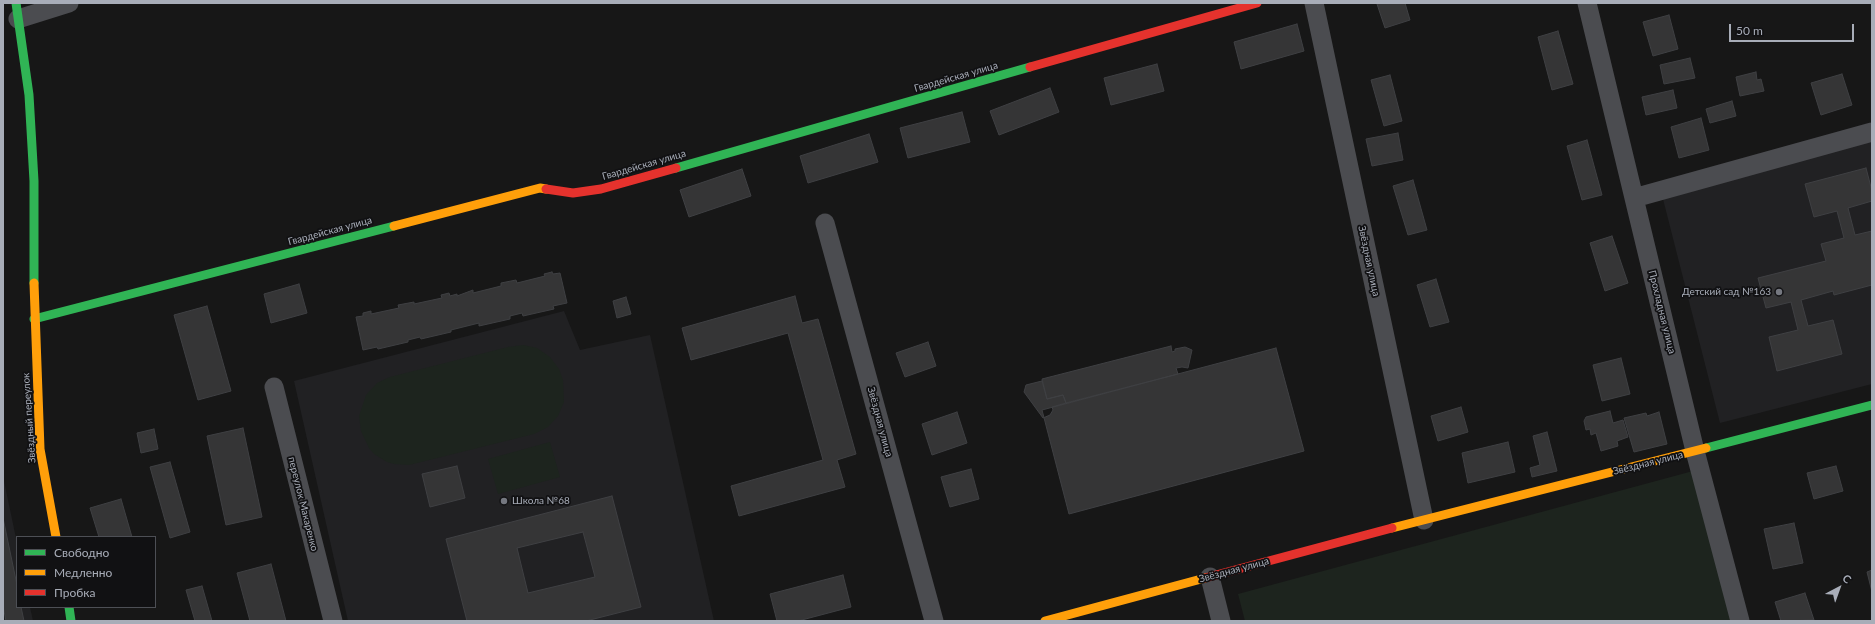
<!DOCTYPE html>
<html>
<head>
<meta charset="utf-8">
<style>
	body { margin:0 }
	#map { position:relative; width:1875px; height:624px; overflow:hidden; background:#171717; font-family:Lato,sans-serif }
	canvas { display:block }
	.frame { position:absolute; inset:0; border:4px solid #a8adb8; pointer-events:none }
	.legend { position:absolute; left:16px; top:536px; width:140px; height:72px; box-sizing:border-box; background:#111113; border:1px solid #4d4f55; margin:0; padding:5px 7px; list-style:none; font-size:12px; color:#a8adb8 }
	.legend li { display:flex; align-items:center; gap:8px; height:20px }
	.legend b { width:20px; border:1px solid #4d4f55 }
	.north { position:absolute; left:1819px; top:568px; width:40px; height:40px; -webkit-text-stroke:3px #111113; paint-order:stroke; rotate:41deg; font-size:11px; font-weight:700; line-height:16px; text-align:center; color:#a8adb8 }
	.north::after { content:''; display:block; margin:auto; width:14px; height:18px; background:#a8adb8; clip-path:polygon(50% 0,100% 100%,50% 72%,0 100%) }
	.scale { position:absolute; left:1729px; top:24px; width:125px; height:18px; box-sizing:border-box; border:2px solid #a8adb8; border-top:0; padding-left:5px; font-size:12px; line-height:14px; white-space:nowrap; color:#a8adb8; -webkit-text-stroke:3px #111113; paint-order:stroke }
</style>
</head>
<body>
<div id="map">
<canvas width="1875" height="624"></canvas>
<div class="frame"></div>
<ul class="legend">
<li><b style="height:5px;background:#30b455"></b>Свободно</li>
<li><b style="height:5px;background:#ff9f0a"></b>Медленно</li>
<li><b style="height:5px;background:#e5322d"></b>Пробка</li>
</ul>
<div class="north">С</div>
<div class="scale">50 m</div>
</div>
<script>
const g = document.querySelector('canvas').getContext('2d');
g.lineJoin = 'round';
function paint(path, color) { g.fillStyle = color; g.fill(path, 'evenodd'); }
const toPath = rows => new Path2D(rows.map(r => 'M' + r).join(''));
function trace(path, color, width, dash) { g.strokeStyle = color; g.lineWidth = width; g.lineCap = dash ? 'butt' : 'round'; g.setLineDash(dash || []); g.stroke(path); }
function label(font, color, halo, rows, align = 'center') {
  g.font = font + ' Lato,sans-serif'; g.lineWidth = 3.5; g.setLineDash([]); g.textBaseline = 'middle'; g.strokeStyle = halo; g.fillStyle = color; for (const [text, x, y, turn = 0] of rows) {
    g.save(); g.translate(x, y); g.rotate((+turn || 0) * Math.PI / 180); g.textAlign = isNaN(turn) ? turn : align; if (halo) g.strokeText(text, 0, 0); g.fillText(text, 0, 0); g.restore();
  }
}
const built = toPath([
	[1872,136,1872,384,1720,423,1663,199],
	[564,311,580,350,650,335,714,621,348,621,294,381],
	[3,476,17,543,17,607,30,607,33,621,3,621]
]);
const green = toPath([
	[523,345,537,348,550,357,559,369,563,380,564,402,558,416,548,427,534,434,409,465,394,464,387,462,374,454,369,448,361,431,359,416,366,395,377,383,390,377,508,347],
	[550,442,560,477,498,494,488,459],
	[1693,471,1732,621,1245,621,1238,594]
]);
const building = toPath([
	[1381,3,1405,3,1410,20,1385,28,1377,4,1381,3],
	[1669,15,1678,49,1653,56,1643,22,1669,15],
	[1297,24,1304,51,1241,69,1234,42,1297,24],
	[1558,31,1573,84,1552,90,1538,37,1558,31],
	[1690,58,1695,78,1664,84,1660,65,1690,58],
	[1157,64,1164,91,1111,105,1104,78,1157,64],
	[1756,72,1757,80,1761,79,1764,91,1740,96,1736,77,1756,72],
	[1842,74,1852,105,1821,115,1811,83,1842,74],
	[1390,75,1402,121,1384,126,1371,80,1390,75],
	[1050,88,1059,112,999,135,990,111,1050,88],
	[1673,90,1677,108,1646,115,1642,97,1673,90],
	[1732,101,1736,116,1710,123,1706,109,1732,101],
	[962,112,970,142,908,158,900,128,962,112],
	[1701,118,1709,150,1679,158,1671,127,1701,118],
	[1398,133,1403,160,1372,166,1366,139,1398,133],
	[869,134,878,162,808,183,800,156,869,134],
	[1587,140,1602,195,1582,200,1567,146,1587,140],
	[1866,168,1872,191,1872,201,1848,208,1855,235,1872,231,1872,285,1834,295,1833,291,1801,300,1808,326,1833,320,1842,354,1777,371,1769,337,1798,330,1791,302,1766,308,1758,278,1826,261,1821,244,1844,238,1837,211,1814,217,1805,184,1866,168],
	[742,169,751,196,689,217,680,190,742,169],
	[1413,180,1427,230,1408,235,1393,186,1413,180],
	[1612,236,1628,283,1605,291,1590,243,1612,236],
	[552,272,553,274,560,273,567,303,553,306,554,309,523,316,522,313,510,316,510,319,479,326,479,323,451,330,451,332,421,339,420,337,408,340,408,342,378,349,377,347,363,350,356,317,363,316,363,313,371,311,371,314,399,308,398,305,414,302,414,304,442,298,441,295,449,293,450,296,457,294,457,296,473,290,473,293,501,286,501,283,516,280,517,283,545,276,544,274,552,272],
	[1436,279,1449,322,1430,327,1417,285,1436,279],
	[299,284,307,313,271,323,264,294,299,284],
	[795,296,802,323,818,319,856,454,837,460,845,487,739,516,731,486,823,460,788,333,691,360,682,328,795,296],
	[626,297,631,314,617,318,613,301,626,297],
	[207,306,231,391,198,400,174,315,207,306],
	[928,342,936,366,905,377,896,353,928,342],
	[1171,346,1172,352,1175,351,1175,349,1185,347,1192,350,1188,368,1182,367,1176,368,1178,374,1066,403,1063,395,1047,399,1042,379,1171,346],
	[1276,348,1304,451,1069,514,1042,410,1276,348],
	[1621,358,1630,394,1602,401,1593,365,1621,358],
	[1042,381,1047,399,1063,395,1066,403,1052,407,1053,410,1050,415,1043,418,1024,392,1026,385,1042,381],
	[1461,407,1468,432,1438,441,1431,416,1461,407],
	[1610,411,1613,423,1623,420,1628,437,1617,441,1618,446,1601,451,1596,433,1591,435,1590,429,1586,430,1584,421,1586,417,1610,411],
	[957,412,967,443,932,455,922,424,957,412],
	[1659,412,1667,444,1634,452,1624,418,1646,413,1647,416,1659,412],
	[243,428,262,517,226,525,207,436,243,428],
	[154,429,158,449,141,453,137,433,154,429],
	[1547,432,1557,471,1532,477,1530,468,1540,465,1533,436,1547,432],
	[1508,442,1515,472,1468,483,1462,453,1508,442],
	[170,462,190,532,170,538,150,467,170,462],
	[457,466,465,498,430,507,422,474,457,466],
	[1836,466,1843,491,1814,499,1807,473,1836,466],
	[971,469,979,499,950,507,941,477,971,469],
	[612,496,641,607,586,621,467,621,446,539,612,496],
	[583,532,595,577,528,593,517,548,583,532],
	[121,499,132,537,99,537,90,508,121,499],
	[3,518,17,585,17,607,21,607,24,621,6,621,3,606,3,518],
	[1794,523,1803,563,1773,569,1764,529,1794,523],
	[271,564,286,621,250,621,237,573,271,564],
	[1872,570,1872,592,1867,572,1872,570],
	[843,575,851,607,798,621,777,621,770,594,843,575],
	[202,586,212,621,195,621,186,590,202,586],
	[1805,593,1814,620,1781,621,1775,602,1805,593]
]);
const street = toPath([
	[1314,3,1424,520],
	[1587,3,1695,451,1740,621],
	[18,19,69,3],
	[1634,198,1872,132],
	[825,223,934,621],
	[274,387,333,621],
	[1210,577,1221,621]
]);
const fast = toPath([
	[16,3,29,95,34,181,34,283],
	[676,168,1030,67],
	[34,319,394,226],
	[1706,448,1872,405],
	[69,607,71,621]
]);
const slow = toPath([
	[394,226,540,188,546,189],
	[34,283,40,449,56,537],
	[1392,528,1706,448],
	[1045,621,1205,578]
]);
const jam = toPath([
	[1030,67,1257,3],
	[546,189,573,193,601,189,676,168],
	[1205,578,1392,528]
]);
const markers = [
	[1779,292,4,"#757880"],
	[504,501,4,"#757880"]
];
const streetNames = [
	["Гвардейская улица",956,77,-16],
	["Гвардейская улица",644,165,-16],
	["Гвардейская улица",330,231,-15],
	["Звёздная улица",1369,261,78],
	["Прохладная улица",1662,312,76],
	["Звёздный переулок",29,418,-94],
	["Звёздная улица",880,422,75],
	["Звёздная улица",1648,463,-14],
	["переулок Макаренко",303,504,76],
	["Звёздная улица",1234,570,-15]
];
const poiNames = [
	["Детский cад №163",1771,292],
	["Школа №68",512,501,"left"]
];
paint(built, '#212123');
paint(green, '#1d241e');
paint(building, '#353536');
trace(building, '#3f4043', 1);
trace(street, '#4b4c50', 19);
trace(fast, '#30b455', 9);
trace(slow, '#ff9f0a', 9);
trace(jam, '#e5322d', 9);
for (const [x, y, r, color] of markers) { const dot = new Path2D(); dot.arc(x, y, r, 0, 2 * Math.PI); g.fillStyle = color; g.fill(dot); trace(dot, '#111113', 1.5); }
label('10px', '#a8adb8', '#111113', streetNames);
label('10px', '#a8adb8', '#111113', poiNames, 'right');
</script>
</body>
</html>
